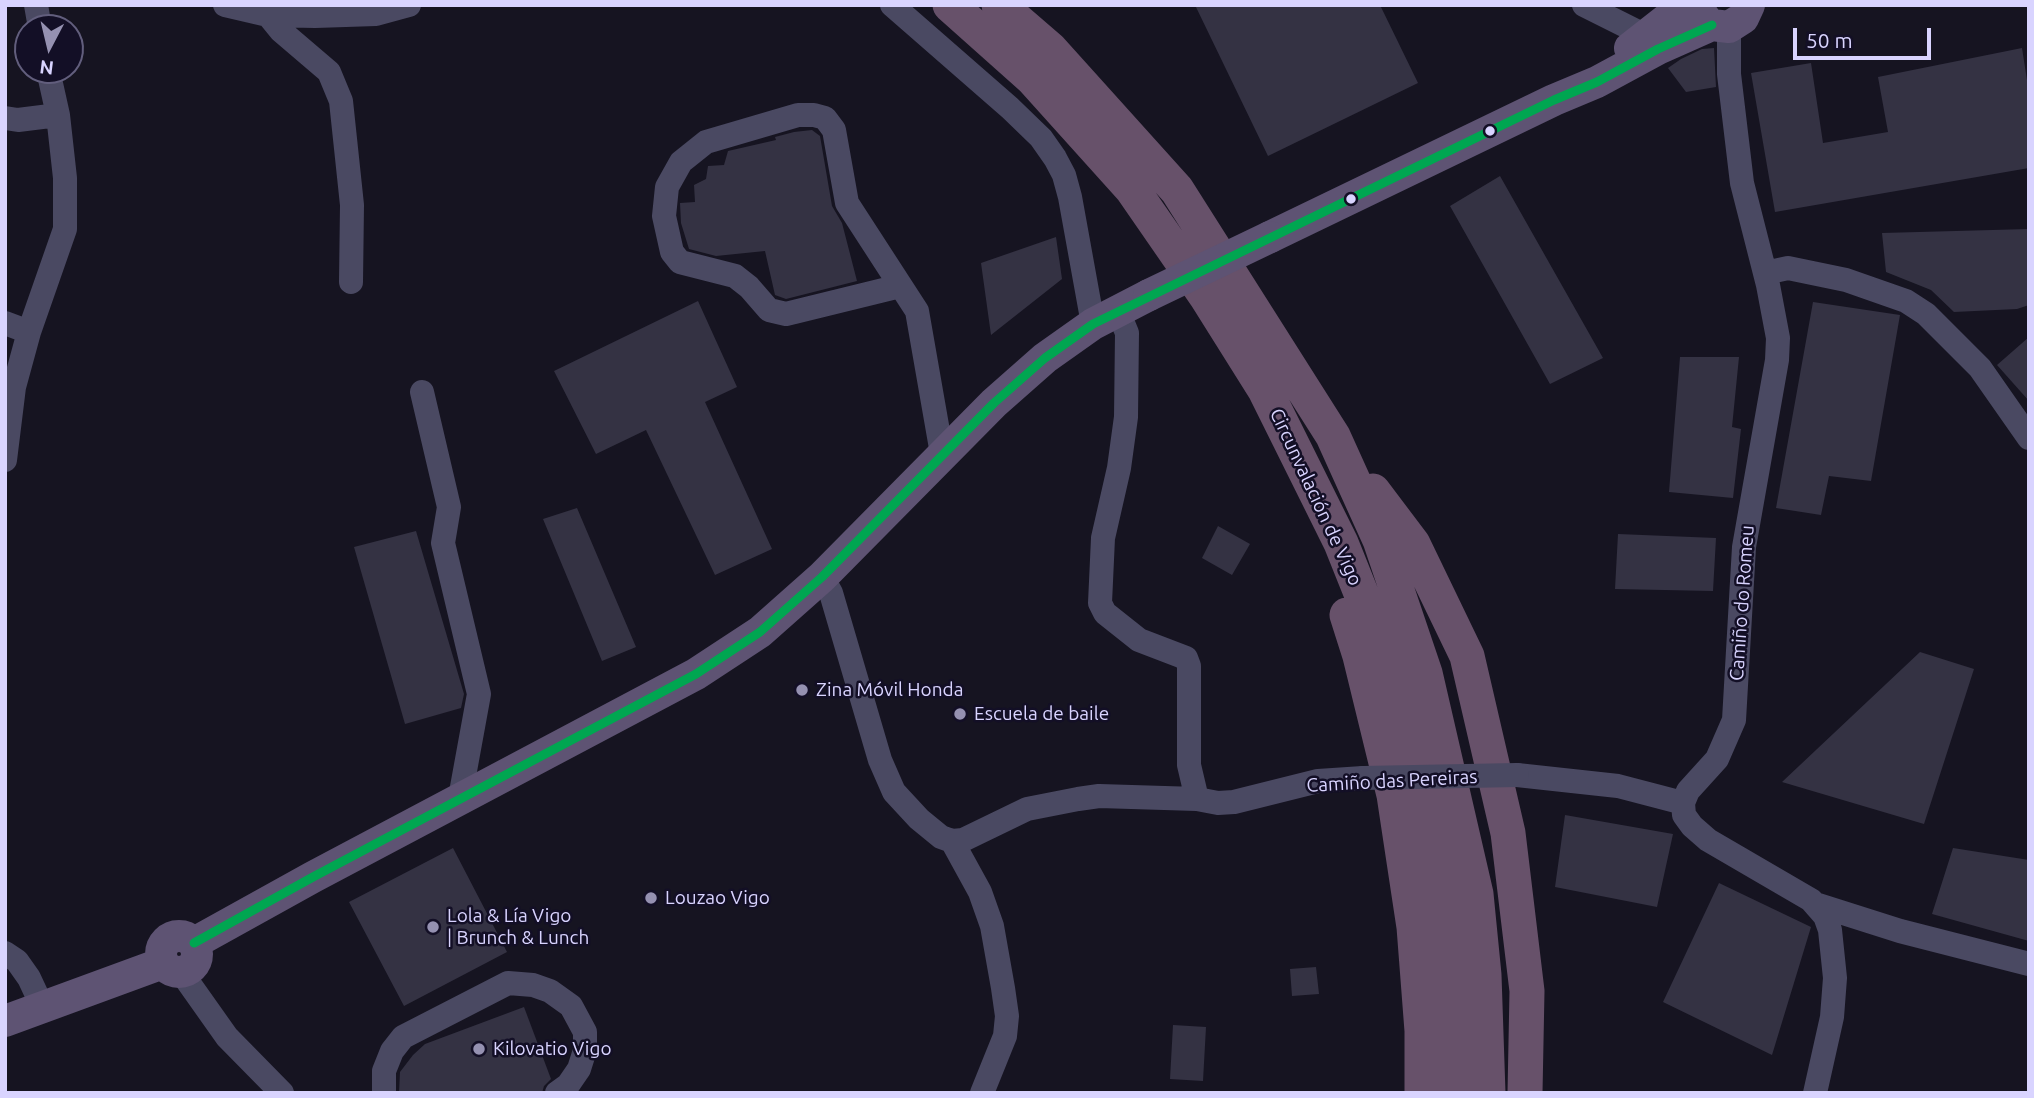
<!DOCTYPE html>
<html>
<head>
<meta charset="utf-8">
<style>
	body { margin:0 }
	#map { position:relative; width:2034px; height:1098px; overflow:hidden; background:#161421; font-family:Ubuntu,sans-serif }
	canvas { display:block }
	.frame { position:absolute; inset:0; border:7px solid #d9d4ff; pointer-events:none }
	.north { position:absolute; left:14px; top:14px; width:70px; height:70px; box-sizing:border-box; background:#130f26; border:2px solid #625e7d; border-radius:50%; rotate:187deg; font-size:19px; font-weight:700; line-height:28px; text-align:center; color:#d9d4ff }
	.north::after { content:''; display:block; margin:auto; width:24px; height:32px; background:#9591b1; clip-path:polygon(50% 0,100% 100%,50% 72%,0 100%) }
	.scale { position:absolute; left:1793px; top:28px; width:138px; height:32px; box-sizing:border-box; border:4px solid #d9d4ff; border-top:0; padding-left:9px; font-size:21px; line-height:24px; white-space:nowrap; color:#d9d4ff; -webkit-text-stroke:5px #130f26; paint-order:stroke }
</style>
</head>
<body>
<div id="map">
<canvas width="2034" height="1098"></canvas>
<div class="frame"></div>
<div class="north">N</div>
<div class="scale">50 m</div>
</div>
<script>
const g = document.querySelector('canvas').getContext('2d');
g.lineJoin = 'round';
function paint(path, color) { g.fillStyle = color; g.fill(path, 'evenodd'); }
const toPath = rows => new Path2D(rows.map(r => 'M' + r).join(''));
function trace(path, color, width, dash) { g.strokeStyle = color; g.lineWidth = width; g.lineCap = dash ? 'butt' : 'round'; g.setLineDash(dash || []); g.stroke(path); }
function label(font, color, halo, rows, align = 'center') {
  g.font = font + ' Ubuntu,sans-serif'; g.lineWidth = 5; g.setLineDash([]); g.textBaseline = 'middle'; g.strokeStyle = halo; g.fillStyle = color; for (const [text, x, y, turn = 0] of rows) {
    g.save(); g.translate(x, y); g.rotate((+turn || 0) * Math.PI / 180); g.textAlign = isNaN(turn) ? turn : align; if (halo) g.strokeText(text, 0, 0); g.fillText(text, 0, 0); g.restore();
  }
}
const building = toPath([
	[1195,5,1380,5,1418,83,1268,156],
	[1714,48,1716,87,1686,92,1668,68,1681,59,1702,49],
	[2022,48,2029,93,2029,168,1775,212,1751,73,1811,63,1823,143,1888,132,1878,77],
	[812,130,820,136,832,206,842,223,857,281,786,299,775,295,765,251,716,256,689,249,681,223,680,203,695,202,694,185,706,179,708,166,724,165,728,151,776,140,775,137,794,132],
	[1500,176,1603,358,1550,384,1450,206],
	[2029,229,2029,305,2017,309,1954,312,1931,290,1886,272,1882,233],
	[1056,237,1062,279,991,335,981,263],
	[698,301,737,387,705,402,772,549,715,575,646,430,596,454,554,371],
	[1813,302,1900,315,1871,481,1829,476,1821,515,1776,508],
	[2029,337,2029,401,1997,365],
	[1680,357,1739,357,1732,427,1741,429,1733,498,1669,492],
	[577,508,636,647,602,661,543,519],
	[1218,526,1250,544,1232,575,1202,558],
	[416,531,464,694,461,708,405,724,354,547],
	[1618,534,1716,538,1713,591,1615,589],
	[1920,652,1974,669,1924,824,1782,782],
	[1565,815,1673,834,1657,907,1555,887],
	[453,848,507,952,404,1006,349,902],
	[1953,848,2029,860,2029,941,1932,914],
	[1719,883,1811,927,1772,1055,1663,1002],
	[1316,967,1319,994,1292,996,1290,969],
	[524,1007,551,1079,544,1086,542,1093,399,1093,400,1072,413,1055,425,1044],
	[1173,1025,1206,1027,1203,1081,1170,1079]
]);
const minor = toPath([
	[36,5,40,28],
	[225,5,268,15,315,16,376,14,409,5],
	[892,5,1010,108,1041,138,1055,158,1064,175,1070,197,1093,324],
	[1584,5,1646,36],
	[268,15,281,31,329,72,341,101,352,205,351,282],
	[1729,27,1729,74,1742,183,1768,285,1778,338,1777,360,1744,547,1734,720,1717,759,1688,791,1683,803,1684,815,1692,826,1708,840,1811,900,1825,916,1830,930,1835,978,1832,1017,1815,1093],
	[5,118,18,120,58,115],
	[1765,273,1788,268,1846,280,1906,301,1926,314,1980,368,2029,438],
	[900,286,786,314,769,310,749,287,735,276,680,262,672,252,664,216,667,187,681,162,706,142,798,115,814,115,825,118,834,130,847,203,917,311,942,454],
	[1118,311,1127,333,1126,417,1119,468,1103,538,1100,603,1105,613,1139,640,1186,658,1189,666,1189,765,1197,799],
	[5,323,29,332],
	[422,392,449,507,443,543,479,694,460,798],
	[5,460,14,387,29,332,65,229,65,178,58,115,48,70],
	[822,577,831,593,880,760,894,792,919,819,941,837,952,841,963,840,1027,809,1078,799,1099,796,1197,799,1218,803,1234,802,1318,781,1363,778],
	[1517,775,1618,786,1683,803],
	[952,841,980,892,992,926,1003,988,1007,1016,1005,1036,982,1093],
	[1815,904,1900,931,2029,964],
	[5,953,17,961,29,978,43,1008],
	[181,972,227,1037,282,1093],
	[384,1093,384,1071,392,1051,403,1037,508,983,533,985,550,991,571,1006,585,1032,585,1050,579,1069,568,1085,557,1093]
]);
const major = toPath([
	[1699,10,1706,20,1712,25,1729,27,1743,18,1749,5],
	[1630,48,1685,5],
	[1270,237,1554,100,1597,82,1658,49,1712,25],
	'161 954a18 18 0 1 1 36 0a18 18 0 1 1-36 0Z',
	[194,943,313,877,696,674,760,632,822,577,994,403,1045,358,1093,324,1149,295],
	[5,1021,163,963]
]);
const highway = toPath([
	[950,5,1033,79,1132,189,1206,296,1265,390,1341,543,1393,673,1437,865,1450,961,1454,1093],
	[999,5,1050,49,1177,190,1333,436,1380,540,1425,673,1476,894,1484,975,1488,1093],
	[1373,491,1413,544,1467,656,1508,833,1527,991,1525,1093],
	[1347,615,1360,656,1394,795,1402,848,1414,927,1422,1031,1422,1093]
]);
const minorBridge = toPath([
	[1363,778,1517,775]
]);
const majorBridge = toPath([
	[1149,295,1270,237]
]);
const bus1 = toPath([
	[194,943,313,877,696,674,760,632,822,577,994,403,1045,358,1093,324,1554,100,1597,82,1658,49,1712,25]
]);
const markers = [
	[1490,131,6,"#d9d4ff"],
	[1351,199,6,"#d9d4ff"],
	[802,690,7,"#9591b1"],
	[960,714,7,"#9591b1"],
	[651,898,7,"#9591b1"],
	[433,927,7,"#9591b1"],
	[479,1049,7,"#9591b1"]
];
const streetNames = [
	["Circunvalación de Vigo",1316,497,65],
	["Camiño do Romeu",1742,603,-86],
	["Camiño das Pereiras",1392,781,-3]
];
const poiNames = [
	["Zina Móvil Honda",816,690],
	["Escuela de baile",974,714],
	["Louzao Vigo",665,898],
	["Lola & Lía Vigo",447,916],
	["| Brunch & Lunch",447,938],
	["Kilovatio Vigo",493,1049]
];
paint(building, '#343243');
trace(minor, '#4a4962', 24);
trace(major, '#5e5373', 32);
trace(highway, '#67516a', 35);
trace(minorBridge, '#4a4962', 24);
trace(majorBridge, '#5e5373', 32);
trace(bus1, '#00a651', 9);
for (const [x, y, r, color] of markers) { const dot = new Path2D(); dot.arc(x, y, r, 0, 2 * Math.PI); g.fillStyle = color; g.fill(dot); trace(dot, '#130f26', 2.5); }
label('19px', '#d9d4ff', '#130f26', streetNames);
label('19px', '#d9d4ff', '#130f26', poiNames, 'left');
</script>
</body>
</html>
